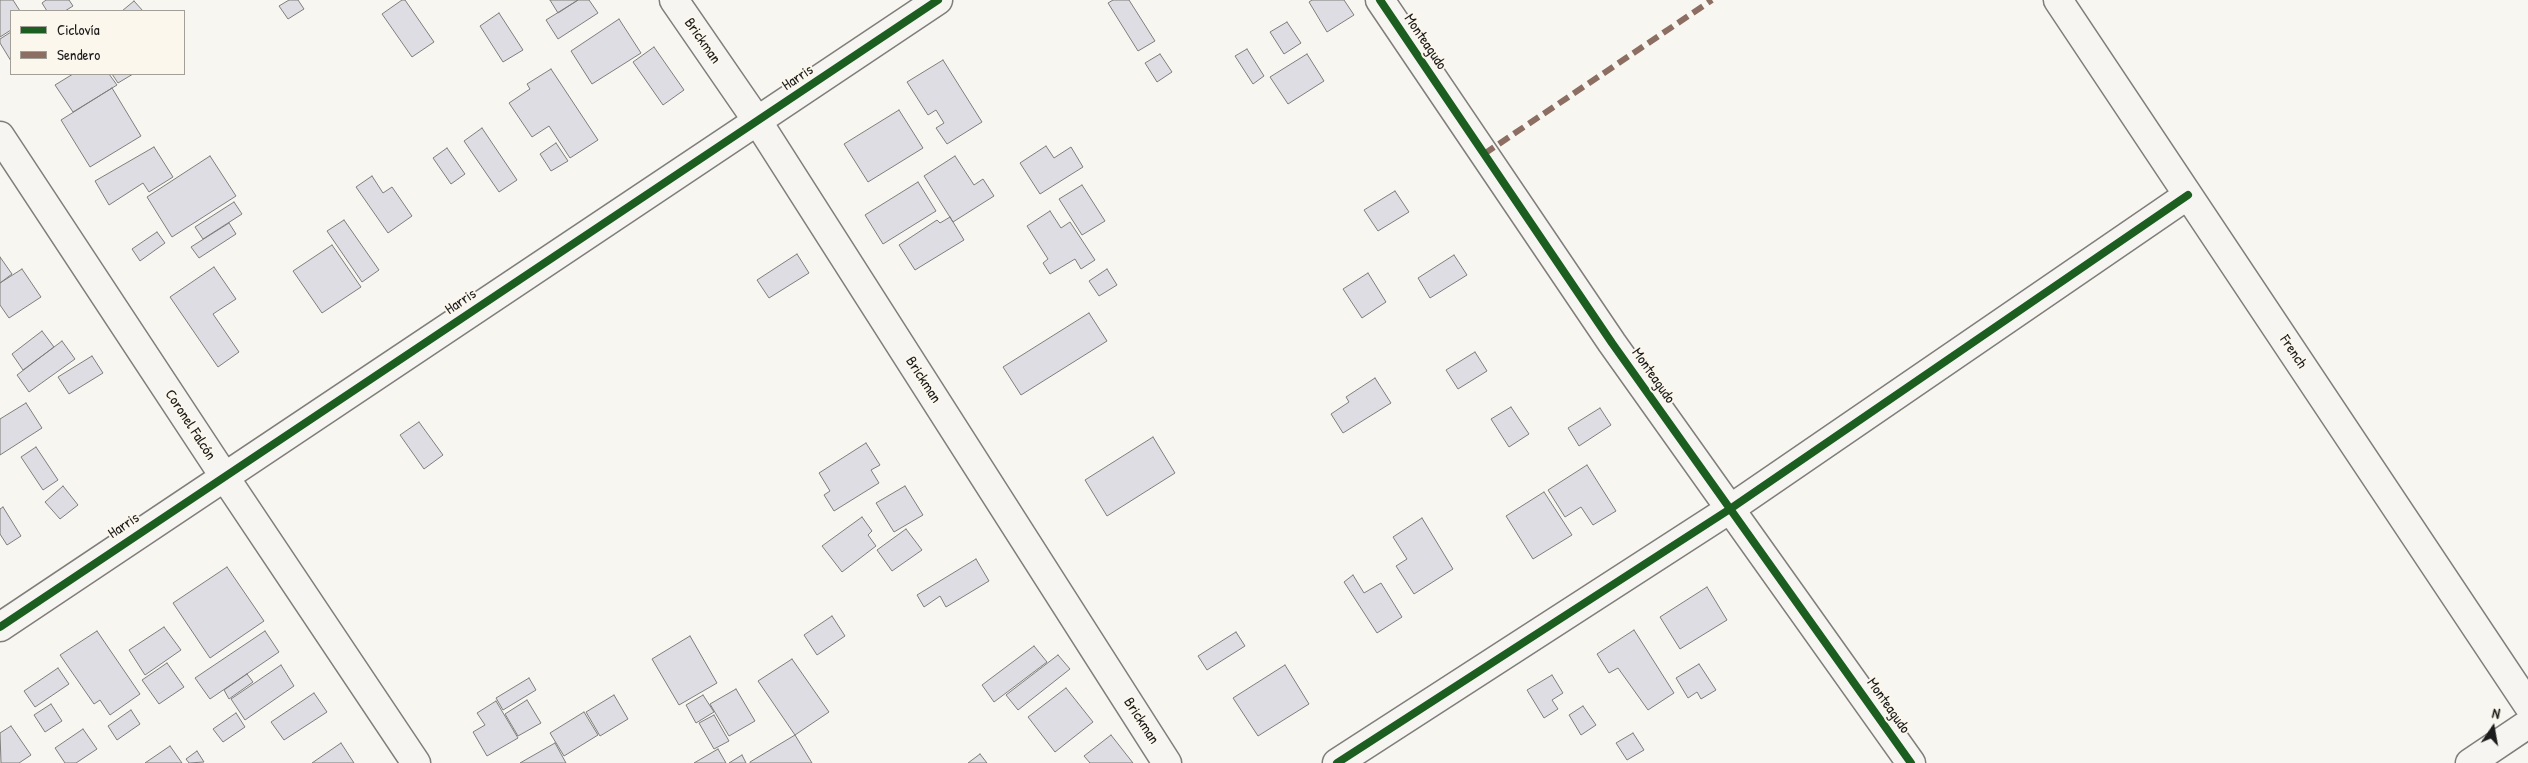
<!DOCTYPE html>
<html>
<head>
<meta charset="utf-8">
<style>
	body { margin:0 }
	#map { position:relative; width:2528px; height:763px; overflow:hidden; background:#f8f6f0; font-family:"Patrick Hand",sans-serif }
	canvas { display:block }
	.legend { position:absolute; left:10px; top:10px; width:175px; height:65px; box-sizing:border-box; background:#fbf7ec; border:1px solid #a29f99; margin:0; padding:6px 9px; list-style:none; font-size:15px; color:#1c1c1c }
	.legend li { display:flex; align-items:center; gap:10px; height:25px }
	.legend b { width:25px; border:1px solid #a29f99 }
	.north { position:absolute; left:2468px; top:703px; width:50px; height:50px; -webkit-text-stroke:4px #fbf7ec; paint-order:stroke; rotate:12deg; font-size:14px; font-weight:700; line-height:20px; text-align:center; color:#1c1c1c }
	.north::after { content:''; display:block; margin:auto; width:18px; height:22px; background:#1c1c1c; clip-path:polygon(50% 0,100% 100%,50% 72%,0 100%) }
</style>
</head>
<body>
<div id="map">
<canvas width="2528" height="763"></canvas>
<ul class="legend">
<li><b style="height:6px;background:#1b5e20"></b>Ciclovía</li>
<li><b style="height:6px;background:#8d6e63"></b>Sendero</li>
</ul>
<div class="north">N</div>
</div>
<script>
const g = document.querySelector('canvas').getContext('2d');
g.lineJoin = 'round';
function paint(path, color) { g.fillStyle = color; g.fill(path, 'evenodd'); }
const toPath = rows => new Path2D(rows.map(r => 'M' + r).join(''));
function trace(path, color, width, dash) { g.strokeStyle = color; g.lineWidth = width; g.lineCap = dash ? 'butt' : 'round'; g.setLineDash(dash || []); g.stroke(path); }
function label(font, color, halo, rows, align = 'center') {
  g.font = font + ' "Patrick Hand",sans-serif'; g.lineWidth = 4; g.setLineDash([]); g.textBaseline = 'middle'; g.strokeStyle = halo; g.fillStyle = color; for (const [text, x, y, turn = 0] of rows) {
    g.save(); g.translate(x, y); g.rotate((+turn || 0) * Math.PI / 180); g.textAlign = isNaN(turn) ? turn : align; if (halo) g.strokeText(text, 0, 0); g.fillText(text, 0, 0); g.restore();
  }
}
const building = toPath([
	[0,0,13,0,20,11,11,11,11,30,0,37,0,0],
	[46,0,69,0,73,6,65,11,47,11,42,3,46,0],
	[289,0,298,0,304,9,288,19,279,6,289,0],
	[402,0,405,0,434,42,412,57,382,14,402,0],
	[550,0,578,0,558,13,550,0],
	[578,0,589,0,598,13,558,39,546,20,578,0],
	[1113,0,1129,0,1155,41,1138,51,1108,3,1113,0],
	[1312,0,1344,0,1354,15,1327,32,1309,2,1312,0],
	[134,1,143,11,122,11,134,1],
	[499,13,523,50,503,62,480,26,499,13],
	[619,19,641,53,592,84,571,51,619,19],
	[1287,22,1301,43,1284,54,1270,32,1287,22],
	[11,32,11,61,0,43,0,39,11,32],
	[654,47,684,90,663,105,633,62,654,47],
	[1247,49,1264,76,1253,84,1235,56,1247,49],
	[1160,54,1172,72,1157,82,1145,63,1160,54],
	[1307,54,1324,81,1288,104,1270,77,1307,54],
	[943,60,982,122,947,144,936,128,944,123,936,110,928,115,907,82,943,60],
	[551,69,598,140,570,158,549,126,532,137,509,103,530,89,527,84,551,69],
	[73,74,109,74,117,85,73,112,55,85,73,74],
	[112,74,133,74,118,83,112,74],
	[112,88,141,136,90,167,61,120,112,88],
	[899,110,923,148,868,182,844,144,899,110],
	[482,128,517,180,499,192,464,141,482,128],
	[556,143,568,161,551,171,540,154,556,143],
	[1046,146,1054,158,1071,147,1083,167,1040,194,1020,163,1046,146],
	[154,147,173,177,149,192,143,183,109,205,95,181,154,147],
	[447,148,465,174,451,184,433,158,447,148],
	[210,156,236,196,172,237,147,197,210,156],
	[955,156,974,185,983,179,994,196,953,222,924,176,955,156],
	[372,176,383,193,392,187,412,216,388,233,356,187,372,176],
	[918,182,936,211,883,244,865,215,918,182],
	[1082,185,1105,221,1082,235,1059,199,1082,185],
	[1395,191,1409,212,1378,231,1364,210,1395,191],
	[234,202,242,214,203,239,195,227,234,202],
	[1050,211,1061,228,1070,222,1095,260,1081,269,1075,259,1050,274,1043,263,1048,259,1027,226,1050,211],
	[950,217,964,240,915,270,899,245,937,220,940,223,950,217],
	[344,220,379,270,362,282,327,231,344,220],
	[229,223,236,234,199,258,191,247,229,223],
	[157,232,165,243,140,261,132,249,157,232],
	[332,245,361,287,322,313,293,271,332,245],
	[797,254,809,273,769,298,757,280,797,254],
	[1454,255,1467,275,1430,298,1418,278,1454,255],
	[0,257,12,274,0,283,0,257],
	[214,267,236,299,213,314,239,352,218,367,170,297,214,267],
	[22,269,41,297,9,318,0,305,0,283,22,269],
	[1107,269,1117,285,1099,296,1089,281,1107,269],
	[1368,273,1386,302,1362,318,1343,289,1368,273],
	[1089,313,1107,341,1021,395,1003,367,1089,313],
	[42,331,54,347,23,370,12,354,42,331],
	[62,341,75,359,29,392,17,375,62,341],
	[1475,352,1487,371,1458,389,1446,370,1475,352],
	[92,356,103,373,69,394,58,377,92,356],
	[1375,378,1391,403,1343,433,1331,414,1349,402,1346,397,1375,378],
	[26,403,42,428,0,455,0,419,26,403],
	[1511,407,1529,434,1509,447,1491,419,1511,407],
	[1600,408,1611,425,1579,446,1568,428,1600,408],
	[419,422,443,455,424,469,400,435,419,422],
	[1153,437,1175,473,1107,516,1085,480,1153,437],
	[866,443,880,465,871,470,879,483,834,511,824,495,830,491,819,473,866,443],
	[36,447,58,480,43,490,21,457,36,447],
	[1587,465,1616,511,1593,525,1581,507,1565,517,1548,490,1587,465],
	[63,486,78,505,60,519,45,502,63,486],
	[905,486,923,515,894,532,876,503,905,486],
	[1544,492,1572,535,1533,559,1506,516,1544,492],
	[3,507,21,536,7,545,0,534,0,509,3,507],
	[862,517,872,531,868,535,876,546,842,572,822,546,862,517],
	[1422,518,1453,569,1414,594,1396,566,1407,559,1393,537,1422,518],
	[906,529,922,550,892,571,877,550,906,529],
	[976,559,989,581,946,607,940,596,924,607,917,595,976,559],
	[227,567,264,621,210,658,173,603,227,567],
	[1353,575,1364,593,1381,583,1402,617,1377,633,1344,582,1353,575],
	[1707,587,1727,620,1680,649,1660,617,1707,587],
	[832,616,845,636,817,655,804,635,832,616],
	[164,627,181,650,145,675,129,650,164,627],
	[1634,630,1674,693,1648,710,1618,668,1609,673,1597,654,1634,630],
	[97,631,140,694,110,715,100,700,94,704,60,655,97,631],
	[265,631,279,652,210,699,195,678,265,631],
	[1236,632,1245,646,1207,670,1198,656,1236,632],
	[690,636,717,683,679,705,652,659,690,636],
	[1034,646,1047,662,994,702,982,685,1034,646],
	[1058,655,1070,669,1018,710,1006,695,1058,655],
	[792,659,829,712,795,735,758,681,792,659],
	[167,663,184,687,159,704,142,680,167,663],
	[1699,664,1716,690,1701,699,1697,692,1688,698,1676,678,1699,664],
	[281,665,294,686,245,720,231,699,281,665],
	[1285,665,1309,704,1258,736,1233,698,1285,665],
	[58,668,69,684,35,707,24,691,58,668],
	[247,674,253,682,229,699,224,690,247,674],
	[1552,675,1563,693,1552,700,1558,709,1544,718,1527,690,1552,675],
	[529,678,536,690,503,710,496,698,529,678],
	[1066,688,1093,722,1055,752,1028,717,1066,688],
	[736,689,755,721,729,736,710,704,736,689],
	[314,693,327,712,284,740,271,722,314,693],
	[614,695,628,719,600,736,586,712,614,695],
	[703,695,714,712,696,723,686,705,703,695],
	[527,700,541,723,518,736,505,714,527,700],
	[496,701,518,738,487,756,473,732,485,725,477,713,496,701],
	[51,704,62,721,45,732,34,715,51,704],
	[1583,706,1596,725,1581,735,1569,715,1583,706],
	[131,710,140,724,117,740,108,726,131,710],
	[584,712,598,735,564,756,550,733,584,712],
	[236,713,245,727,223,742,213,729,236,713],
	[714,715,729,741,714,749,699,723,714,715],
	[11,726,31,755,19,763,1,763,0,733,11,726],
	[83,729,97,749,76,763,65,763,55,748,83,729],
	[1633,733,1644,750,1627,760,1616,743,1633,733],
	[795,735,812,763,750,763,750,762,795,735],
	[1111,735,1133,763,1090,763,1084,756,1111,735],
	[341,743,354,763,312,763,341,743],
	[555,743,566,763,520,763,555,743],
	[170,746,182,763,145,763,170,746],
	[718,749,726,763,694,763,718,749],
	[197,751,204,762,189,763,186,759,197,751],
	[980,754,987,763,968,763,980,754],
	[742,755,746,763,729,763,742,755]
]);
const street = toPath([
	[674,0,758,122,1167,763],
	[1380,0,1612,343,1911,763],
	[2058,0,2528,705],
	[0,136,224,476,416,763],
	[0,627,938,0],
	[1337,763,1730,509,2188,195],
	[2470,763,2528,724]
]);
const quiet = toPath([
	[1484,154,1712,0]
]);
const cycleway = toPath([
	[1380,0,1612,343,1911,763],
	[0,627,938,0],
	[1337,763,1730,509,2188,195]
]);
const streetNames = [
	["Brickman",702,41,55],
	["Monteagudo",1425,42,56],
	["Harris",798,78,-34],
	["Harris",461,302,-34],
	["French",2293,352,56],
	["Monteagudo",1653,376,55],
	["Brickman",923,380,57],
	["Coronel Falcón",190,425,57],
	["Harris",124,526,-34],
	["Monteagudo",1888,706,55],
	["Brickman",1141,721,57]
];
paint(building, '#dddde3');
trace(building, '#7f7e7b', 1);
trace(street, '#7f7e7b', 31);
trace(street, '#f6f5f1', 28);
trace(quiet, '#8d6e63', 6, [12, 6]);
trace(cycleway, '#1b5e20', 8);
label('15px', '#1c1c1c', '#fbf7ec', streetNames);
</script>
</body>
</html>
